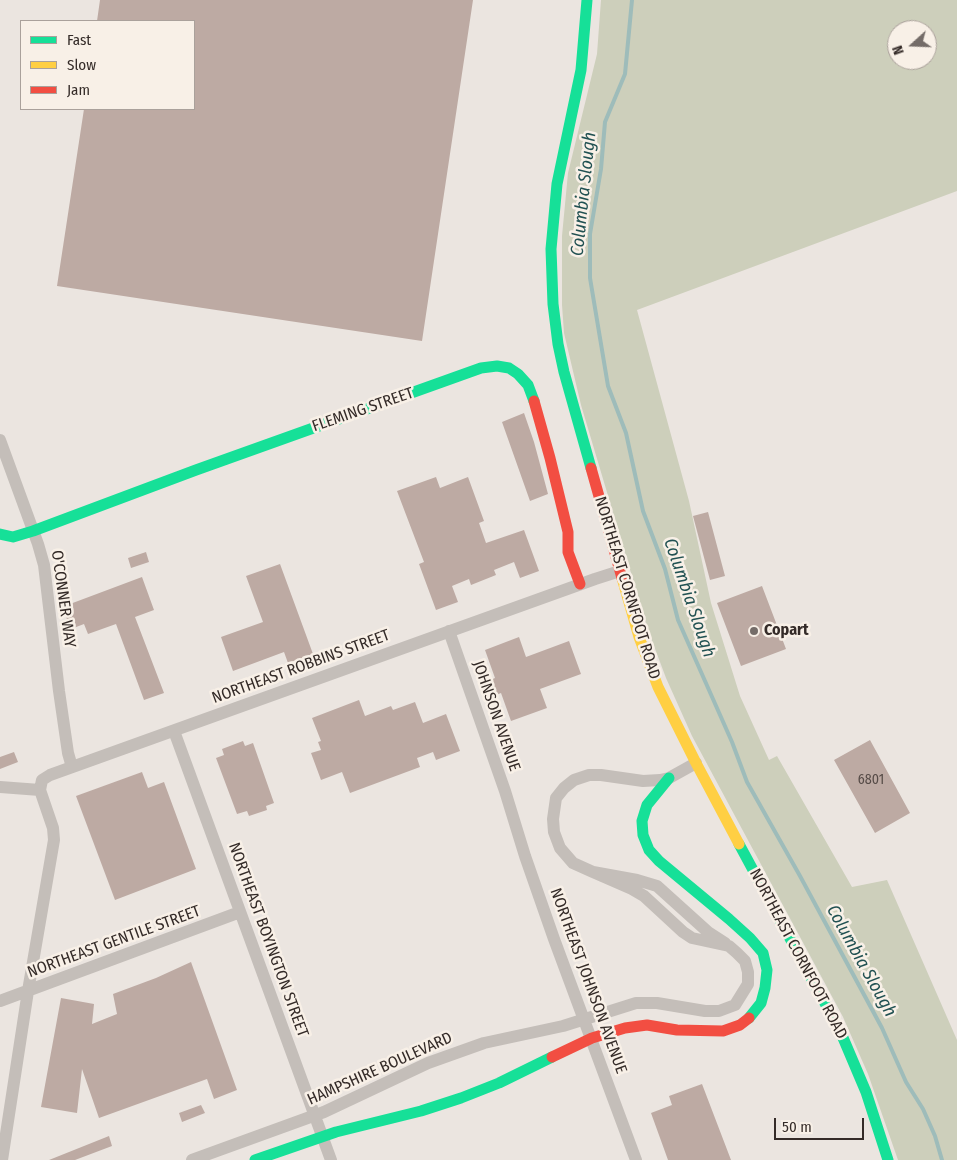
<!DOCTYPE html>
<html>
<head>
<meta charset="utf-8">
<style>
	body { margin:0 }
	#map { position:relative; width:957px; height:1160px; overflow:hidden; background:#ebe5e0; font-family:"Fira Sans Condensed",sans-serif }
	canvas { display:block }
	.legend { position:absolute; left:20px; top:20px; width:175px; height:90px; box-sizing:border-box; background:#f8f0e7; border:1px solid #aaa19b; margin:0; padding:6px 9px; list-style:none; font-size:15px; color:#342b28 }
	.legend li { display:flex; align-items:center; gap:10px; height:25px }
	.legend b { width:25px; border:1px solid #aaa19b }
	.north { position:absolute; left:887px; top:20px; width:50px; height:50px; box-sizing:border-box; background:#f8f0e7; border:1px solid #aaa19b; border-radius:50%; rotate:250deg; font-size:14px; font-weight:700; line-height:20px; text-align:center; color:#342b28 }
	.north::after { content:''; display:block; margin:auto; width:18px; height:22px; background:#746c68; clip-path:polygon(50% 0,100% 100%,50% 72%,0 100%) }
	.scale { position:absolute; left:774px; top:1118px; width:90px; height:22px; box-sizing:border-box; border:2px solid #342b28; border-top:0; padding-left:6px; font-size:15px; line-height:18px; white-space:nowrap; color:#342b28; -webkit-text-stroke:4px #f8f0e7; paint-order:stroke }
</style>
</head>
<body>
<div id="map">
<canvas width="957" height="1160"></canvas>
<ul class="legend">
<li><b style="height:6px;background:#16e098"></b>Fast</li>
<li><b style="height:6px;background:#ffcf43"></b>Slow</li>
<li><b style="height:6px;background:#f24e42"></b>Jam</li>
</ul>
<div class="north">N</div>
<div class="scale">50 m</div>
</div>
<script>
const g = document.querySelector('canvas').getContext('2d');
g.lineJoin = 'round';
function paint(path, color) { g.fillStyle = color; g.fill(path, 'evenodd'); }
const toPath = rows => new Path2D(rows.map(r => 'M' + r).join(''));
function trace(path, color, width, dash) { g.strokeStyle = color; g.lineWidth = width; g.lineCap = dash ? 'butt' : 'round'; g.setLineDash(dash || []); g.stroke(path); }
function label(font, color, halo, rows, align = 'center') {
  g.font = font + ' "Fira Sans Condensed",sans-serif'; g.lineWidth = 5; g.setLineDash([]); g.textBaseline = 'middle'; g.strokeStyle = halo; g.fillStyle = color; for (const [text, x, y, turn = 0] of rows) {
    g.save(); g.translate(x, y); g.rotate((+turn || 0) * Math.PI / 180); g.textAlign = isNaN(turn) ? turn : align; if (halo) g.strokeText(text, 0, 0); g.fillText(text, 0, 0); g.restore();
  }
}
const green = toPath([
	[601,0,957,0,957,191,637,310,689,501,711,603,740,696,769,760,777,756,852,887,887,880,957,1040,957,1160,898,1160,868,1074,843,1017,692,736,666,678,648,630,581,405,564,333,562,305,562,236,568,173,597,54],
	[897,30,927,30,927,60,897,60]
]);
const stream = toPath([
	[632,0,625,74,605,122,601,169,590,234,590,278,608,386,626,433,643,511,665,569,678,620,732,742,747,782,800,876,882,1028,906,1082,923,1109,935,1136,942,1160]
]);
const building = toPath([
	[100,0,473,0,422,341,57,286,84,109,194,109,194,21,97,21],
	[524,413,534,442,548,494,530,501,502,422],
	[436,477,440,488,468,477,484,521,479,523,486,543,524,530,539,571,520,578,514,562,494,570,496,575,471,585,469,579,452,586,458,602,436,610,419,564,424,562,397,491],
	[708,512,725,576,710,580,693,516],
	[146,552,149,562,131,568,128,558],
	[280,564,313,654,288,663,284,652,233,671,221,637,263,622,246,576],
	[142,577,154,610,135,617,164,693,144,700,116,624,88,634,84,624,71,629,62,607],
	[762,586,786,649,741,666,717,603],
	[519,637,526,657,569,641,581,674,540,689,547,708,511,721,501,693,491,697,486,682,495,678,485,650],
	[359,700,365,716,391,706,393,710,415,702,423,723,446,714,460,751,436,760,433,752,417,758,420,767,350,793,342,772,321,780,311,753,321,750,318,742,321,741,312,718],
	[870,740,910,813,875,833,834,760],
	[243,741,245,746,253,743,274,803,266,806,267,810,249,816,247,811,237,814,216,758,224,755,222,749],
	[14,752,18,762,0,769,0,757],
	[142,772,148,788,164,782,196,869,115,900,76,796],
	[191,962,237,1090,214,1099,207,1079,99,1118,82,1069,77,1113,41,1107,61,998,94,1004,92,1024,117,1014,113,994,156,978],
	[702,1084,731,1160,668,1160,651,1113,672,1105,669,1096],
	[201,1105,205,1113,182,1122,179,1113],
	[109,1136,112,1146,75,1160,49,1160]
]);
const street = toPath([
	[0,440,38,544,44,565,59,691,68,753,72,767],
	[449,631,505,791,525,856,554,939,636,1160],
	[174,731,331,1160],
	[696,763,669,778,660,780,643,781,601,775,589,775,574,780,564,788,556,798,553,819,554,832,560,848,573,863,593,872,637,880,657,886,708,932,725,943],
	[0,787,40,790],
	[40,790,42,780,50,775,595,579,620,571],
	[0,1001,240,912],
	[2,1160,28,991,54,840,53,828,40,790],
	[192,1160,324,1112,428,1063,484,1043,563,1026,636,1003,657,1003,705,1011,719,1011,735,1005,748,984,748,972,745,961,737,953,729,946,692,938,683,932,644,896,632,889,593,872]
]);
const fast = toPath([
	[587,0,581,70,557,184,551,249,553,304,558,344,564,372,591,468],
	[0,534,13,537,33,531,196,470,481,368,497,366,509,368,518,374,528,385,534,401],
	[669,778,647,805,642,821,643,835,649,850,659,861,729,919,750,938,763,953,767,970,765,988,761,1003,749,1018],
	[739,844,841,1033,866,1092,888,1160],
	[255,1160,336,1132,421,1111,461,1098,499,1083,552,1057]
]);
const slow = toPath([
	[622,578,639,637,658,687,696,763,739,844]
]);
const jam = toPath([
	[534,401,550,458,568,532,568,552,580,584],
	[591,468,622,578],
	[552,1057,592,1038,625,1028,647,1025,677,1030,723,1031,740,1025,749,1018]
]);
const markers = [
	[754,631,5,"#746c68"]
];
const numberNames = [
	["6801",871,780]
];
const streetNames = [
	["FLEMING STREET",363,410,-19],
	["NORTHEAST CORNFOOT ROAD",627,588,73],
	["O'CONNER WAY",63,599,82],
	["NORTHEAST ROBBINS STREET",301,667,-20],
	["JOHNSON AVENUE",496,716,71],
	["NORTHEAST BOYINGTON STREET",268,940,70],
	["NORTHEAST GENTILE STREET",114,942,-20],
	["NORTHEAST CORNFOOT ROAD",798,954,62],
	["NORTHEAST JOHNSON AVENUE",588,981,70],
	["HAMPSHIRE BOULEVARD",380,1069,-24]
];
const poiNames = [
	["Copart",764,631]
];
const waterNames = [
	["Columbia Slough",584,194,-84],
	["Columbia Slough",689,598,71],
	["Columbia Slough",861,961,61]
];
paint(green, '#cdcfbb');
trace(stream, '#9ebcba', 4);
paint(building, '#bdaaa3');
trace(street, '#c4beb9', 12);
trace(fast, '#16e098', 11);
trace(slow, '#ffcf43', 11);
trace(jam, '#f24e42', 11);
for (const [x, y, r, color] of markers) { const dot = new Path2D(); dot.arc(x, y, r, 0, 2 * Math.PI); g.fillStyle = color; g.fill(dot); trace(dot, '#f8f0e7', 2); }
label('14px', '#564b47', null, numberNames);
label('16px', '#342b28', '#f8f0e7', streetNames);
label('bold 16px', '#342b28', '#f8f0e7', poiNames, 'left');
label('italic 18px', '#215152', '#f8f0e7', waterNames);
</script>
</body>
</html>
